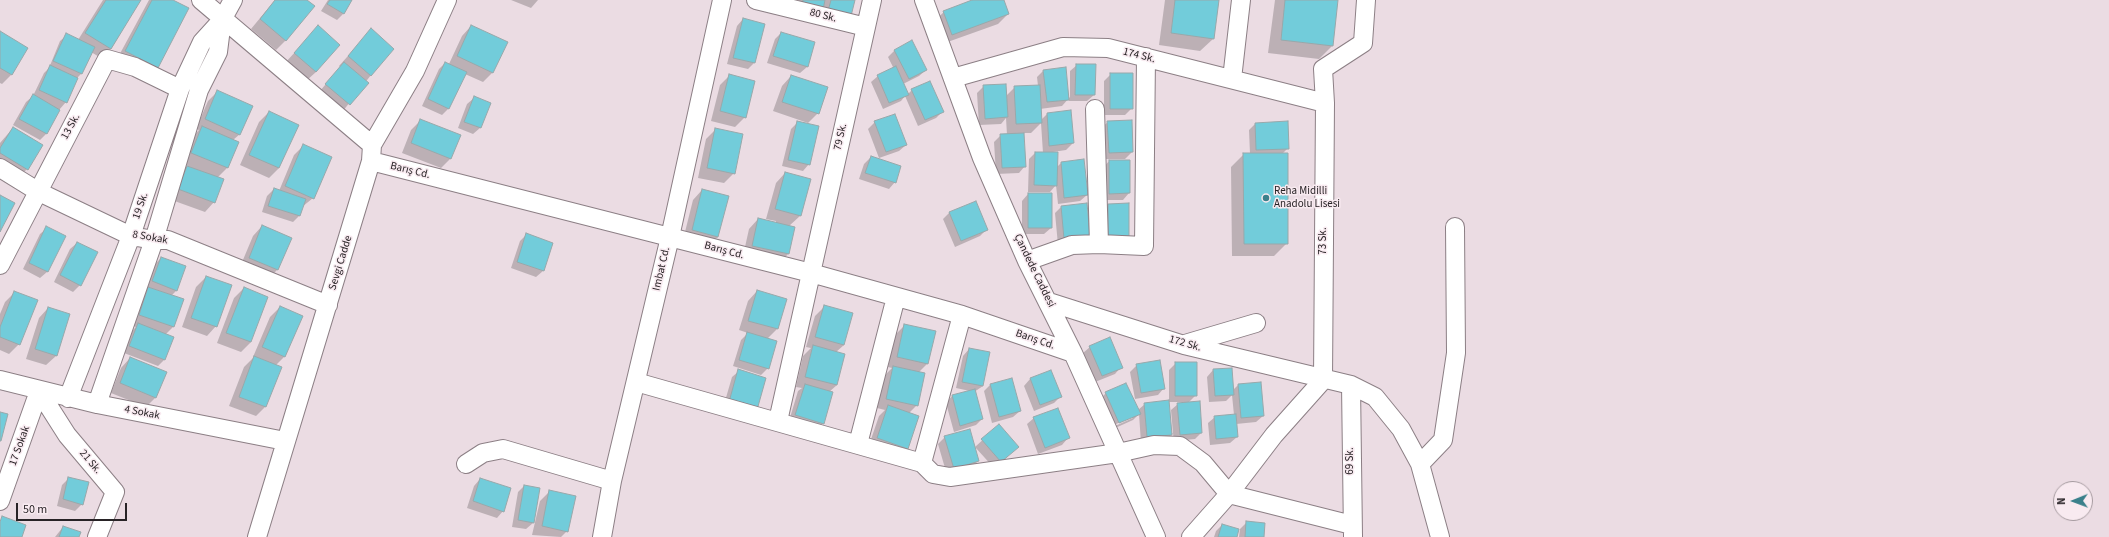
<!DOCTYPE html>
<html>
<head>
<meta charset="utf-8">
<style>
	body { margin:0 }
	#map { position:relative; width:2109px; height:537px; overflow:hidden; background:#ebdce3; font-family:"Source Sans 3",sans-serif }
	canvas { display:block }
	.north { position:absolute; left:2053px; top:481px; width:40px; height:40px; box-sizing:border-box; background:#f8eaf0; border:1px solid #a59a9f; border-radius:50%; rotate:269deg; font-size:11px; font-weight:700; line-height:16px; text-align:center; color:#282326 }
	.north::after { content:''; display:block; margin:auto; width:14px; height:18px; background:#3a808b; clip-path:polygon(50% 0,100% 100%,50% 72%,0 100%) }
	.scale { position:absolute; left:16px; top:503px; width:111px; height:18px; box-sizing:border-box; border:2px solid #282326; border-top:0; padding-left:5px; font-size:12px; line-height:14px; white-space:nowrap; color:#282326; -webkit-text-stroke:3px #f8eaf0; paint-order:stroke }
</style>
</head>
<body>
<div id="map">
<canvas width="2109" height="537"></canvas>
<div class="north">N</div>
<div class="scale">50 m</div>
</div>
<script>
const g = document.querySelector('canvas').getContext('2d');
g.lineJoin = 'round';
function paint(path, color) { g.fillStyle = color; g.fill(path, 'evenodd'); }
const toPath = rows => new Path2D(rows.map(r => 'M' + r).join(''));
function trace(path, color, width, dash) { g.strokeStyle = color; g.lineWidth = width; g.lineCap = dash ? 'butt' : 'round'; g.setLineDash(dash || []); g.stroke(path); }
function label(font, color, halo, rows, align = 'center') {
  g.font = font + ' "Source Sans 3",sans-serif'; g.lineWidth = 3; g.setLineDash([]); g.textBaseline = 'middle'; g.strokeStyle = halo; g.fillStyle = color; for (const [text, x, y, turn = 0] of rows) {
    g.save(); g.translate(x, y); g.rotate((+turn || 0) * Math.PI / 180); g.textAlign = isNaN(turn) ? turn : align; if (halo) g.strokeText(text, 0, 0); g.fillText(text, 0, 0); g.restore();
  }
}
const shadow = toPath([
	[103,0,140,0,111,49,101,58,91,52,81,74,76,79,66,102,59,110,46,134,40,140,13,125,26,102,33,96,44,73,49,68,60,41,67,35,78,40],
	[149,0,171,0,157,67,147,77,116,61],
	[275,0,306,0,286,40,276,50,251,29],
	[328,0,351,0,343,14,337,20,321,11],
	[511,0,538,0,531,8],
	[799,0,854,0,851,16,796,10],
	[975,0,1003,0,1008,14,998,24,942,44,934,21,944,12],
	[1165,0,1218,0,1213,39,1200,51,1159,45],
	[1275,0,1337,0,1332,46,1319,59,1268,53],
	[743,19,754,63,748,69,727,64,737,26],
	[471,26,493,72,483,82,465,74,449,108,442,115,422,106,439,69,445,63,449,64,462,36],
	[318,27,316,72,306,81,285,63],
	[371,30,371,75,343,111,320,91,340,67,339,66],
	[0,33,11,75,2,84,0,83],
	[781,33,807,67,800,73,767,63,775,39],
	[895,50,926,70,919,76,903,84,907,95,912,90,942,112,936,118,918,126,905,96,901,101,883,109,871,82,878,76,894,69,888,57],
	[1077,65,1094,95,1087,101,1069,101,1069,98,1062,106,1040,109,1041,120,1047,114,1073,143,1066,150,1046,153,1057,167,1061,163,1087,195,1080,201,1058,204,1056,185,1050,192,1028,192,1029,159,1035,153,1043,153,1041,123,1031,133,1023,133,1025,166,1019,173,996,174,994,142,1001,135,1007,135,1006,118,1001,124,979,125,977,93,984,86,1006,96,1015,87,1038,86,1037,77,1043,71,1070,98,1070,71],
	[1111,74,1132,108,1125,115,1104,115,1104,81],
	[730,75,745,117,735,127,711,121,720,85],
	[791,76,818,113,808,123,773,111,782,86],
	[218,91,240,134,233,140,238,142,227,168,217,178,214,202,205,212,169,199,177,177,188,166,182,163,192,137,199,130,196,129,208,101],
	[474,98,489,104,480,128,473,134,458,128,467,104],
	[269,112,298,125,279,168,269,178,240,165,259,122],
	[421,120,459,136,450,159,441,168,402,153,411,130],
	[798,122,809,164,803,171,782,166,791,129],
	[875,122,906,145,899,151,879,158,868,129],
	[1108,122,1132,152,1125,159,1102,159,1101,128],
	[1255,124,1288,148,1282,154,1287,243,1274,256,1232,256,1231,167,1244,154,1250,154,1249,130],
	[13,128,27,169,17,179,0,168,0,143],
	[716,129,734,173,724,183,698,178,706,139],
	[304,145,313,198,302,207,299,216,293,222,262,212,267,196,274,189,279,191,294,155],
	[871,157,895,182,889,189,859,179,864,164],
	[1109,161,1129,193,1123,200,1103,200,1103,168],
	[785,173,800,216,789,226,794,227,788,254,779,264,743,256,749,229,758,219,776,223,776,221,766,219,776,183],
	[702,190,718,237,708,246,683,240,693,200],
	[1028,194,1051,228,1044,234,1022,234,1022,201],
	[1108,204,1128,235,1122,242,1102,242,1102,211],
	[1061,207,1089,236,1058,245,1055,213],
	[949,213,987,229,980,236,955,247,943,219],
	[262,226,277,270,268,279,240,267,253,236],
	[47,228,64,236,47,272,40,278,23,269,40,234],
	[527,234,552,243,543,271,536,277,511,268,520,241],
	[77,243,80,285,73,292,54,282,70,249],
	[161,258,176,291,171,296,174,326,166,334,165,359,158,366,124,353,132,331,136,327,130,325,139,298,148,289,146,288,154,265],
	[206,277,216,326,207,336,182,327,196,287],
	[244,288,251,342,241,352,217,343,234,298],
	[757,291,786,299,777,329,767,339,768,368,761,375,733,366,741,340,748,333,739,330,748,301],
	[15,292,19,344,9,354,0,350,0,314,5,302],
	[825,306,844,345,836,352,837,385,829,392,823,423,816,430,789,421,798,391,802,388,796,387,803,356,811,348,806,347,815,316],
	[280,307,302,317,284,357,275,366,265,407,256,416,229,406,244,367,254,357,253,357,270,317],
	[48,308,69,315,56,356,46,365,26,359,39,318],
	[905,325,934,332,927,364,919,372,917,405,908,414,907,448,897,458,868,448,879,416,885,410,877,408,883,377,892,368,888,367,895,335],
	[1090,347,1121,367,1115,374,1095,382,1083,353],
	[969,349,983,386,974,392,982,419,976,425,954,432,946,403,952,396,970,391,956,388,963,356],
	[130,358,156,397,146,407,111,393,121,368],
	[1176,363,1196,395,1188,403,1201,433,1195,439,1174,441,1173,433,1165,441,1141,443,1139,414,1133,420,1113,429,1099,400,1106,393,1138,410,1145,404,1169,401,1169,370],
	[1168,402,1184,402,1178,404,1171,410,1173,433,1171,433],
	[1133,416,1133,418,1115,426,1114,425],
	[1137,365,1164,388,1158,395,1135,399,1130,372],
	[1213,370,1232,391,1238,385,1260,383,1263,416,1256,422,1236,424,1237,437,1230,443,1210,445,1208,423,1215,417,1234,415,1232,395,1226,401,1209,402,1207,377],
	[739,371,765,378,723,408,732,377],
	[1050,371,1060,397,1054,403,1034,411,1024,386,1030,379],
	[990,385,1020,411,1013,417,992,423,984,391],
	[1034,418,1068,438,1062,445,1038,454,1027,424],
	[999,425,1011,453,994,468,975,447],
	[945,437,978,461,971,468,947,475,938,444],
	[69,478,82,504,75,511,57,506,62,485],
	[480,479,503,511,497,518,467,508,474,486],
	[524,486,533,523,526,529,512,527,518,492],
	[550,491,567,531,561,537,532,535,540,501],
	[1247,522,1263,537,1239,537,1240,529],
	[1222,525,1236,537,1214,537,1216,531],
	[63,527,78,537,55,537]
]);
const building = toPath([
	[106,0,141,0,111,49,85,33,106,0],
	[152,0,173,0,189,8,158,68,125,51,152,0],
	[275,0,307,0,315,6,286,41,260,19,275,0],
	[330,0,352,0,344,14,327,4,330,0],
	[803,0,825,0,823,10,802,4,803,0],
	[831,0,855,0,851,16,828,11,831,0],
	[972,0,1004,0,1009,14,952,35,943,11,972,0],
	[1175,0,1219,0,1214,39,1171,33,1175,0],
	[1285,0,1338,0,1333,46,1281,40,1285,0],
	[743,18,765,24,755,63,733,58,743,18],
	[318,25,340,45,316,72,294,53,318,25],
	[471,25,508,42,493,73,457,56,471,25],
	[371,28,394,49,371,76,348,56,371,28],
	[0,31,28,48,12,75,0,68,0,31],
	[781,32,815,42,808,67,773,56,781,32],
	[66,33,95,47,82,74,53,61,66,33],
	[912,40,927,70,909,79,894,50,912,40],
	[344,62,369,83,350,105,325,84,344,62],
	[445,62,467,72,449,109,428,99,445,62],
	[1076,64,1096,64,1095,95,1075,95,1076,64],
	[50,65,78,78,67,103,39,90,50,65],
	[896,66,909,95,889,103,877,75,896,66],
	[1066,67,1069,100,1047,102,1043,70,1066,67],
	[1110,73,1133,73,1133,109,1110,109,1110,73],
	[729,74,755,81,746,118,720,111,729,74],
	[791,75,828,87,819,114,782,102,791,75],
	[930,81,944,112,925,120,911,89,930,81],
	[1006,84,1008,117,985,119,983,85,1006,84],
	[1040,85,1042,123,1016,124,1014,86,1040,85],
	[217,90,253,106,240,135,205,119,217,90],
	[33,94,60,110,47,134,19,119,33,94],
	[474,96,491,103,481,128,464,122,474,96],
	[1071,110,1074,143,1049,146,1047,113,1071,110],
	[269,111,299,125,279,168,249,155,269,111],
	[895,114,907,145,886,152,874,121,895,114],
	[420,119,461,135,451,159,411,143,420,119],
	[1132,120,1133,152,1109,153,1107,121,1132,120],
	[797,121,819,126,810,165,788,160,797,121],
	[1288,121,1289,149,1256,150,1255,123,1288,121],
	[202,126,239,142,228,168,191,153,202,126],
	[13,127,43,145,28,170,0,153,0,148,13,127],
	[715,128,743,134,735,174,707,168,715,128],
	[1024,133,1026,167,1002,168,1000,134,1024,133],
	[303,144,332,157,314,199,285,186,303,144],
	[1035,152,1058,152,1057,186,1034,185,1035,152],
	[1243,153,1288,153,1288,244,1244,244,1243,153],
	[871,156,901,166,896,183,865,173,871,156],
	[1084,159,1088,195,1064,198,1061,162,1084,159],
	[1109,160,1130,160,1130,193,1109,194,1109,160],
	[187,166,224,179,215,203,178,189,187,166],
	[785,172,811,179,801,216,775,209,785,172],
	[274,188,306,199,300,216,268,206,274,188],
	[702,189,729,196,718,237,692,230,702,189],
	[1028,193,1052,193,1052,228,1028,228,1028,193],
	[0,195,15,203,0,232,0,195],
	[976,201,988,230,961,241,949,212,976,201],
	[1087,203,1090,236,1064,239,1061,206,1087,203],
	[1129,203,1129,236,1108,236,1108,204,1129,203],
	[758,218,795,227,789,254,752,246,758,218],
	[262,225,292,238,278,270,249,258,262,225],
	[46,226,66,236,48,272,29,263,46,226],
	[526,233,553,243,544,271,517,262,526,233],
	[77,242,98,252,81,286,60,275,77,242],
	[161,257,186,266,177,291,152,281,161,257],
	[206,276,232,285,217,327,191,318,206,276],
	[148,287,184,299,174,327,139,315,148,287],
	[244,287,268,297,251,342,226,333,244,287],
	[757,290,787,299,778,329,748,321,757,290],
	[14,291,38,300,20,345,0,337,0,327,14,291],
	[824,305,853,313,844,345,815,337,824,305],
	[280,306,303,316,285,357,262,347,280,306],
	[48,307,70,314,57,356,35,349,48,307],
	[138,323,174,337,165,360,129,346,138,323],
	[904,324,936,331,928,364,897,357,904,324],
	[747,332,777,341,769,369,739,360,747,332],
	[1110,337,1123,368,1102,376,1089,346,1110,337],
	[813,345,845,354,837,385,805,377,813,345],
	[969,348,990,352,983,386,962,382,969,348],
	[254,356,282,367,266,407,239,397,254,356],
	[130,357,167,372,156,398,120,383,130,357],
	[1160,360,1165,389,1141,393,1136,364,1160,360],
	[1175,362,1197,362,1197,396,1175,396,1175,362],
	[893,366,925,373,918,406,886,399,893,366],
	[1232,368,1234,395,1215,396,1213,369,1232,368],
	[738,369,766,378,757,410,729,402,738,369],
	[1051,370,1062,397,1040,405,1030,378,1051,370],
	[1012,378,1021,411,999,417,990,384,1012,378],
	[1261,382,1264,416,1241,418,1238,384,1261,382],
	[1126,383,1141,414,1119,423,1105,392,1126,383],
	[805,384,833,392,824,424,795,415,805,384],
	[975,389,983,419,960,426,952,395,975,389],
	[1169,400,1172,435,1147,437,1144,403,1169,400],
	[1200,401,1202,433,1180,435,1177,403,1200,401],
	[888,405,919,416,908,449,877,438,888,405],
	[1058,408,1070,438,1045,448,1033,417,1058,408],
	[0,412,8,414,1,441,0,441,0,412],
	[1236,414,1238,437,1216,439,1214,416,1236,414],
	[999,424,1019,447,1001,462,981,439,999,424],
	[970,429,979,461,954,469,944,436,970,429],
	[68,477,89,482,83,505,63,499,68,477],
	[480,478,511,488,504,512,473,501,480,478],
	[524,485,540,488,534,523,518,520,524,485],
	[549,490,576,496,568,532,542,526,549,490],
	[2,516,26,525,22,537,0,537,0,522,2,516],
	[1246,521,1265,523,1264,537,1245,537,1246,521],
	[1222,524,1239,529,1237,537,1218,537,1222,524],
	[63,526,81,532,79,537,59,537,63,526]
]);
const minor = toPath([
	[201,0,372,145],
	[756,0,866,27],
	[924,0,982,158,1027,261,1073,353,1156,537],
	[953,78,1063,47,1108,48,1325,103],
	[1232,79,1241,0],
	[1095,109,1099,244],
	[371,161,811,273,962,315,1073,353],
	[0,168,39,192,131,236,154,240,168,240,328,305],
	[1027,261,1072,245,1099,244,1144,246,1146,57],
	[0,265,107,59,135,67,180,89],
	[1049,302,1184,345,1351,385,1375,397,1401,429,1420,464,1440,537],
	[1185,344,1256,323],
	[0,380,97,404,285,441],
	[1323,380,1325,103,1323,69,1363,43,1366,0],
	[636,382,922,463,933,474,950,477,1118,453,1154,445,1180,446,1203,463,1229,494,1352,525],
	[1351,385,1353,536],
	[39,391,67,435,115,492,97,537],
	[68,398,131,236,180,89,202,42,222,20,233,0],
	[97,404,154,240,199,90,218,52,222,20],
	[778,421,872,0],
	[858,444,896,297],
	[922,463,962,315],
	[466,464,483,453,503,449,612,481],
	[1420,464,1443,440,1456,353,1455,227],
	[0,501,39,391],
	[257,537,371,161,372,145,415,71,447,0],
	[602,537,612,481,670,237,722,0],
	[1191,537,1229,494,1274,435,1323,380]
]);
const markers = [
	[1266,198,4,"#3a808b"]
];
const streetNames = [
	["80 Sk.",823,16,14],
	["174 Sk.",1139,56,14],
	["13 Sk.",71,127,-61],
	["79 Sk.",841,137,-77],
	["Barış Cd.",410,171,14],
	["19 Sk.",141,206,-71],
	["8 Sokak",150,238,10],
	["73 Sk.",1324,241,-90],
	["Barış Cd.",724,251,15],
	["Sevgi Cadde",341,263,-73],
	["Imbat Cd.",662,269,-77],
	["Çandede Caddesi",1034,271,64],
	["Barış Cd.",1035,340,19],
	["172 Sk.",1185,344,16],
	["4 Sokak",142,413,11],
	["17 Sokak",20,446,-70],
	["69 Sk.",1351,461,-90],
	["21 Sk.",90,462,50]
];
const poiNames = [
	["Reha Midilli",1274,192],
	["Anadolu Lisesi",1274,205]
];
paint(shadow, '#0003');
paint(building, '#72ccda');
trace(building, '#98a8aa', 1);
trace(minor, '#8c7f85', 20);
trace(minor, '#fff', 18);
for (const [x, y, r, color] of markers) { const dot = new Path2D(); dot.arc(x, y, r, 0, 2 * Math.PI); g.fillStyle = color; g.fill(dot); trace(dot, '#f8eaf0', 1.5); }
label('11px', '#282326', '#f8eaf0', streetNames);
label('11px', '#282326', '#f8eaf0', poiNames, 'left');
</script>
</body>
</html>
